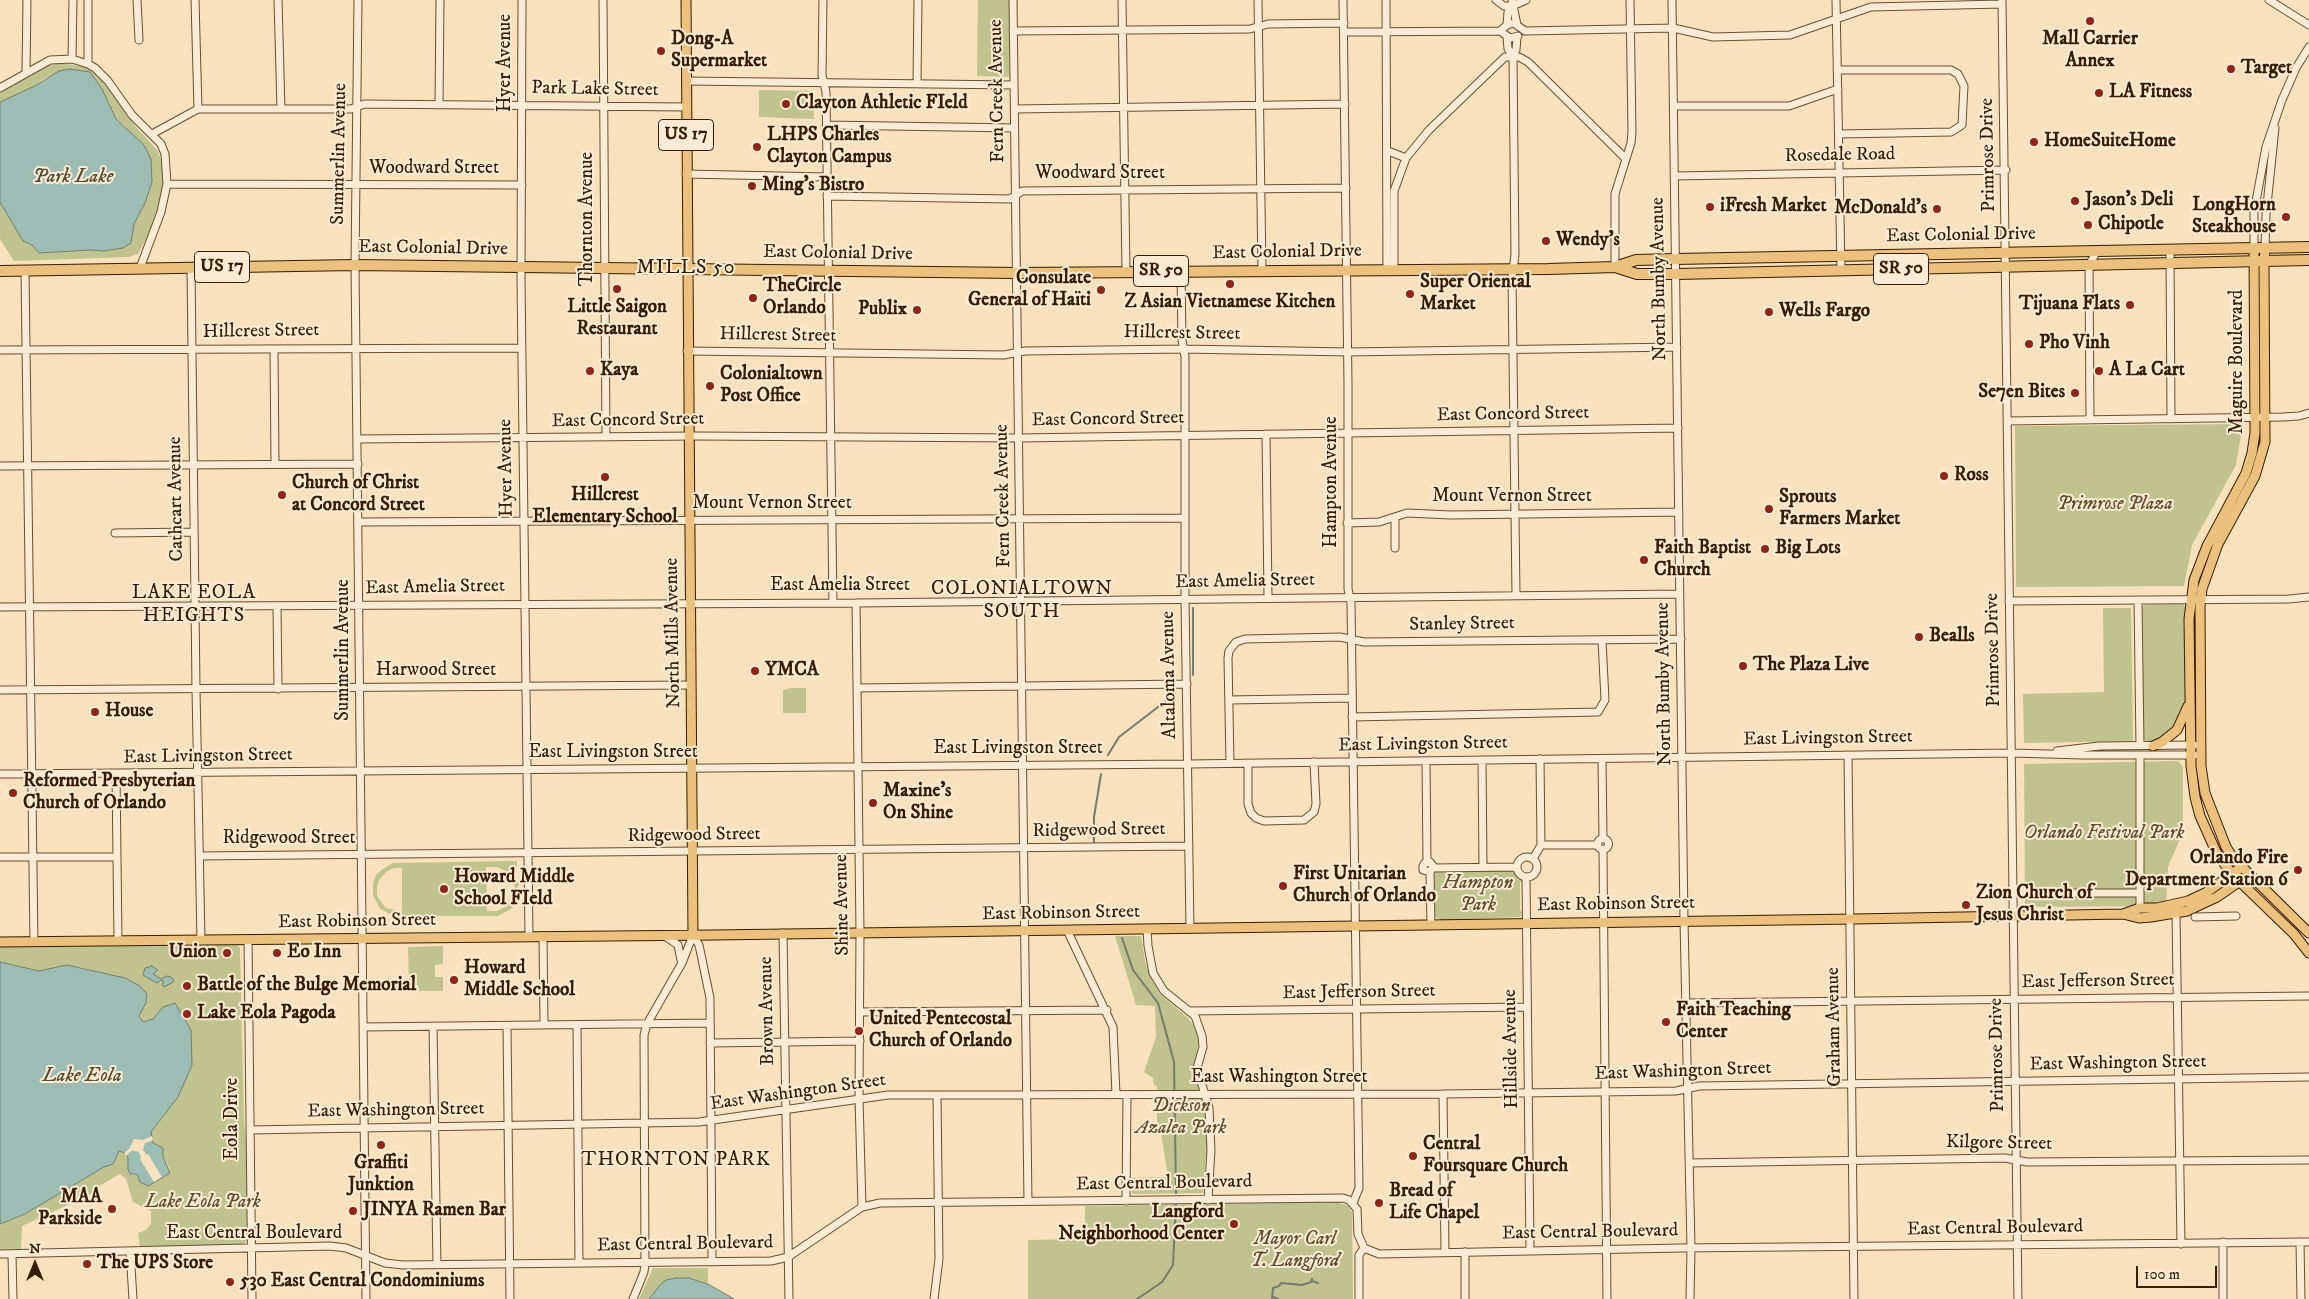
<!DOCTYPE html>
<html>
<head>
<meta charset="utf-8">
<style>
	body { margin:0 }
	#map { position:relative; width:2309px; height:1299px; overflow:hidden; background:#f8e2bd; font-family:"IM FELL DW Pica",serif }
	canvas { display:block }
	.north { position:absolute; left:10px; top:1239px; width:50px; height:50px; -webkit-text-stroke:4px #faecd4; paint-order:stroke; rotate:0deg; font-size:14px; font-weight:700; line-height:20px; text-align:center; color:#371c00 }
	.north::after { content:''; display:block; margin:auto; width:18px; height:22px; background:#371c00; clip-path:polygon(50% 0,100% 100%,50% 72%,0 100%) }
	.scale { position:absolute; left:2136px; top:1266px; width:81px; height:22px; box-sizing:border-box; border:2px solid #371c00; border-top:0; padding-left:6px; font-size:15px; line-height:18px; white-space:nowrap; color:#371c00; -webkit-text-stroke:4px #faecd4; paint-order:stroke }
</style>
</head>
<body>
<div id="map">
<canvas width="2309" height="1299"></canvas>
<div class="north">N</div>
<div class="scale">100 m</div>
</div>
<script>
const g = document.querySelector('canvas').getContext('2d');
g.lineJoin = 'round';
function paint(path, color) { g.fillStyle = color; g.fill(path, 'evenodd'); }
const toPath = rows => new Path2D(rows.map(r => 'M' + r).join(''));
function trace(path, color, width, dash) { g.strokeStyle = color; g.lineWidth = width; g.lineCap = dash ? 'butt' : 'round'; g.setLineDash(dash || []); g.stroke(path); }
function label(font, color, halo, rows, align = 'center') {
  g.font = font + ' "IM FELL DW Pica",serif'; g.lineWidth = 4; g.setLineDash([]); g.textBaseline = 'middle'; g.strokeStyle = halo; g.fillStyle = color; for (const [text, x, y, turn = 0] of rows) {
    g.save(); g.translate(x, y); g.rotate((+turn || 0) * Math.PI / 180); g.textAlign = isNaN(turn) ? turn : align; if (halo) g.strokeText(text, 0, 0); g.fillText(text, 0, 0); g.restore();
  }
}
const green = toPath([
	[978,0,1010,0,1009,77,977,76],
	[60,63,86,67,100,77,136,127,158,151,163,166,164,181,159,205,148,236,138,254,129,257,14,261,0,239,0,202,23,241,32,245,39,253,90,250,103,251,123,248,131,243,134,224,145,203,152,182,151,159,125,126,116,119,102,89,90,73,82,70,45,78,35,86,0,102,0,93,47,66],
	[759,90,814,91,814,119,759,117],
	[2243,424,2236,465,2192,545,2184,586,2016,587,2015,426],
	[2183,604,2186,608,2187,701,2179,723,2161,739,2148,742,2143,739,2141,607,2145,605],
	[2103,608,2131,608,2133,741,2024,743,2023,694,2104,692],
	[792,688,806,688,806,713,783,713,783,690],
	[2178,761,2183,767,2183,826,2181,837,2168,867,2166,906,2025,907,2024,764],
	[517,861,517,866,509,867,519,882,517,900,511,909,498,916,394,916,380,909,373,895,373,883,376,875,384,868,393,863],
	[486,867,497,867,504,870,511,876,514,884,515,892,511,901,505,907,497,911,487,911],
	[394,868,402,868,402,912,386,908,377,896,377,887,379,880,386,872],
	[1512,869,1520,874,1523,880,1520,882,1520,910,1522,913,1520,917,1441,920,1433,916,1435,893,1433,890,1433,871],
	[1115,936,1141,936,1145,961,1150,976,1160,994,1188,1018,1196,1029,1199,1042,1195,1063,1195,1077,1205,1110,1207,1141,1203,1193,1132,1194,1132,1178,1168,1177,1161,1132,1157,1132,1157,1086,1154,1085,1153,1078,1144,1072,1156,1037,1155,1006,1136,1005],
	[237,944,240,948,244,1122,247,1148,248,1239,245,1243,243,1245,140,1248,138,1233,146,1230,151,1224,151,1211,133,1202,126,1179,120,1174,99,1186,98,1191,22,1226,21,1249,0,1250,0,1224,25,1214,104,1167,113,1164,118,1151,125,1153,128,1158,128,1169,132,1175,137,1174,140,1182,147,1186,169,1173,170,1169,163,1157,163,1148,153,1143,151,1132,178,1096,189,1069,158,1012,153,1019,146,1022,139,1019,139,1013,144,1007,147,997,101,973,80,967,39,971,0,962,0,946],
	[443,946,443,964,435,965,435,977,443,977,443,991,419,991,418,985,409,985,408,947],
	[1337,1202,1348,1206,1352,1212,1353,1299,1028,1299,1028,1240,1085,1239,1085,1206],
	[653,1268,708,1268,708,1284,689,1278,676,1278,666,1280,649,1299,639,1299]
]);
const water = toPath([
	[70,69,90,72,102,89,116,119,144,145,151,159,152,182,145,203,134,224,131,243,123,248,103,251,90,250,39,253,32,245,23,241,0,202,0,102,35,86,59,71,70,69],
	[0,962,39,971,67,965,125,978,140,986,147,994,146,1003,139,1016,143,1022,153,1019,163,1007,175,1003,191,1030,192,1065,178,1097,151,1132,153,1143,163,1148,163,1157,170,1173,148,1186,140,1182,137,1174,130,1174,128,1169,128,1158,125,1153,119,1151,113,1164,104,1167,25,1214,0,1224,0,962],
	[152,966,158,970,153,974,161,979,167,976,171,977,174,980,173,982,164,987,162,985,164,981,161,980,157,983,143,975,145,968,152,966],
	[676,1278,689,1278,710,1285,734,1299,649,1299,660,1285,666,1280,676,1278]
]);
const pier = toPath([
	[152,1136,153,1140,145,1143,143,1150,146,1154,148,1154,162,1177,154,1182,140,1159,141,1157,139,1152,132,1150,126,1156,124,1153,130,1148,134,1139,143,1140]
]);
const stream = toPath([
	[1193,608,1193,675],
	[1108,755,1119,737,1175,694],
	[1094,843,1094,817,1101,774],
	[1122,938,1133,970,1158,1003,1174,1062,1176,1193],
	[1312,1281,1318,1283],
	[1273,1297,1278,1299],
	[1137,1299,1162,1282,1173,1265,1176,1204],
	[1272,1299,1273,1288,1279,1286,1281,1283,1302,1285,1311,1282,1312,1279]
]);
const minor = toPath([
	[88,0,88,64],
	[137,0,139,40],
	[195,0,198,109],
	[278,0,281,109],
	[358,0,355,265,366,1299],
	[522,0,521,279,529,936],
	[603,0,606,437],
	[823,0,822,75,826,92,833,603],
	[1013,0,1028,1201],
	[1122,0,1126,271],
	[1258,0,1262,270],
	[1343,0,1348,383,1348,589,1351,603,1359,1188,1353,1203],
	[1386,0,1387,269],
	[1496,0,1504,6,1512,6,1526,0],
	[1512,0,1517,25],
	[1672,0,1684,920,1691,1248,1690,1299],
	[1836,0,1841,270],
	[2002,0,2018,1299],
	[2269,0,2309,25],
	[1507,25,1508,12,1512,6],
	[1013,31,1250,29,1268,24,1344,23],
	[1500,31,1510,38,1518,36],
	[1344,32,1500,31,1507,25,1514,23,1525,31,1673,28,1713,37,1790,35,1871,7,2002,4],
	[1507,37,1508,49,1513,55],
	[72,59,73,0],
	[1837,70,1951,70,1958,74,1964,86,1962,125,1951,132,1839,134],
	[26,72,27,0],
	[686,81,1014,85],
	[917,83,918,0],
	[0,88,50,60,72,59,88,64,95,68,108,81,132,115,161,144,165,154,167,184,161,212,140,268],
	[439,105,440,0],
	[1674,106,1789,106,1838,89],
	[1015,109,1345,104],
	[827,125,1014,128],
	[152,134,198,109,351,109,364,104,686,107],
	[1388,151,1406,158],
	[686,174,827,177],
	[1674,176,2006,170],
	[167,184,522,185],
	[827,196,1010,199,1022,191,1346,188],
	[2254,248,2254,212,2266,147,2282,100,2296,68,2309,47],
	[2265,248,2266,215,2275,128],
	[2170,250,2171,419],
	[191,267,196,689,201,940],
	[1615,267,1615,194,1631,143,1632,132,1630,0],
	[1394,269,1394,191,1406,158,1429,130,1505,57,1519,57,1528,62,1625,158],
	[25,271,34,942],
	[1181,271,1182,340,1185,357,1185,600,1190,928],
	[274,349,275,464],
	[0,350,521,348],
	[687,351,1004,355,1025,351,1183,349,1348,352,1677,347],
	[2090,419,2089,265,2097,251],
	[2008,421,2283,417,2299,416,2309,413],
	[1266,434,1268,598],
	[358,439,695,436,1020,438,1678,428],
	[0,466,358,464],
	[1395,518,1395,548],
	[359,522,1185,518],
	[1347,523,1379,522,1407,513,1451,515,1679,512],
	[115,533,194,532],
	[1516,595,1512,277,1515,255,1513,55,1516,50,1517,37],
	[2138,600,2140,746],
	[2009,601,2289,599,2309,597],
	[856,603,860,932,859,1098,862,1207],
	[277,606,278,689],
	[0,607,856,603,1680,594],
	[857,688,1187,684],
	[0,690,691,685],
	[1229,700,1352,698],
	[1352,717,1598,712,1605,700,1602,640],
	[2057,751,2099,746,2194,745],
	[1848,755,1854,1299],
	[1602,759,1603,839],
	[1482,760,1483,867],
	[1426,761,1427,862],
	[1230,763,1228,658,1229,651,1236,642,1245,639,1340,637,1364,642,1681,639],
	[1248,763,1248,804,1251,813,1256,818,1264,821,1304,820,1314,812,1316,804,1314,762],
	[0,774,1188,764,2011,753,2083,755,2194,755],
	[116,774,118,941],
	'1597.5 844a5.5 5.5 0 1 1 11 0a5.5 5.5 0 1 1-11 0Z',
	[1541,845,1598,845],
	[1603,850,1607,1299],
	[200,856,1189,846],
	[0,857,117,857],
	'1517 867a10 10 0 1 1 20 0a10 10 0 1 1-20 0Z',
	[1533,859,1541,845,1540,759],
	[1433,868,1517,867],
	[1430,872,1423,870,1423,866,1425,863,1430,862,1433,866,1430,872,1431,924],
	[1526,877,1530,1251],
	[2034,893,2140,893],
	[2140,908,2140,756],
	[2176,914,2181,1244],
	[2195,917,2236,916],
	[1147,929,1148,946,1153,973,1164,991,1195,1016,1202,1036,1203,1047,1197,1068,1209,1108,1211,1150,1208,1200],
	[1067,930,1113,1027,1116,1094],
	[783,933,789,1299],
	[693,935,699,945,710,998,712,1262],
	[543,936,544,1025],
	[665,936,678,945,681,960],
	[248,939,252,1299],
	[1687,1003,2309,996],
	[1190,1011,1527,1007],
	[860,1012,1107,1010],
	[577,1025,579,1263],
	[507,1026,510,1299],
	[364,1027,710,1023],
	[433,1027,437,1265],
	[710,1043,860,1041],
	[1443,1094,1445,1252],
	[250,1130,699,1122,888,1095,1443,1094,1676,1091,1699,1086,2309,1077],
	[1689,1163,2005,1158,2027,1162,2309,1160],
	[1126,1201,1127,1095],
	[2223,1242,2223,1299],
	[2300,1242,2301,1299],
	[130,1251,133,1299],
	[0,1254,330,1246,346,1248,385,1263,403,1265,771,1261,788,1257,862,1207,880,1203,1343,1198,1349,1200,1357,1209,1358,1234,1364,1248,1379,1254,1681,1248,2309,1242],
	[12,1254,13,1299],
	[633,1299,644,1272,645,1263,644,1035,647,1024,682,963,693,935],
	[934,1299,939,1259,937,1096],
	[1359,1299,1359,1255,1364,1248],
	[1465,1299,1465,1252]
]);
const major = toPath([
	[686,0,693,935],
	[2254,248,2255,433,2252,453,2246,473,2207,546,2194,580,2189,619,2191,766,2195,797,2200,816,2217,854,2232,874,2294,934,2309,953],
	[2265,248,2264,267,2265,442,2255,476,2218,544,2202,589,2200,607,2201,766,2205,793,2226,847,2233,858,2309,933],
	[2153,746,2162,742,2177,730,2188,706],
	[2123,914,2139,918,2151,917,2187,911,2217,897,2243,879],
	[0,942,714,935,1855,919,2123,914,2140,908,2157,908,2188,901,2207,892,2243,866]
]);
const highway = toPath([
	[1615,267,1637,274,1676,274,2309,260],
	[0,271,355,265,1017,273,1548,269,1615,267,1636,260,1675,259,2309,247]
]);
const markers = [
	[2090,21,5,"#8f2418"],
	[661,51,5,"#8f2418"],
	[2231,69,5,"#8f2418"],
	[2099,93,5,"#8f2418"],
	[786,104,5,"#8f2418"],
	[2034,142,5,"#8f2418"],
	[757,147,5,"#8f2418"],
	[752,186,5,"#8f2418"],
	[2075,201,5,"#8f2418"],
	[1710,207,5,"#8f2418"],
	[1937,209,5,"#8f2418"],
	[2286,217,5,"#8f2418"],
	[2088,225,5,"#8f2418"],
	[1546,241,5,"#8f2418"],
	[1230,284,5,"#8f2418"],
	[617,289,5,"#8f2418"],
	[1101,290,5,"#8f2418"],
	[1410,294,5,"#8f2418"],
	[753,298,5,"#8f2418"],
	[2130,305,5,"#8f2418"],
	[917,310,5,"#8f2418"],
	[1769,312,5,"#8f2418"],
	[2029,344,5,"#8f2418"],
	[590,371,5,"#8f2418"],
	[2099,371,5,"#8f2418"],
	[710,386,5,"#8f2418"],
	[2075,393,5,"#8f2418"],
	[1944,476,5,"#8f2418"],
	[605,477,5,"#8f2418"],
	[282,495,5,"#8f2418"],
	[1769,509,5,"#8f2418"],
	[1765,549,5,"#8f2418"],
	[1644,560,5,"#8f2418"],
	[1919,637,5,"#8f2418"],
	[1743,666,5,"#8f2418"],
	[755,671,5,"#8f2418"],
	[95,712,5,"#8f2418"],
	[13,793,5,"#8f2418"],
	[873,803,5,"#8f2418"],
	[2298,870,5,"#8f2418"],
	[1283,886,5,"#8f2418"],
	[444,889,5,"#8f2418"],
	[1966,905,5,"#8f2418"],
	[227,953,5,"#8f2418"],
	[277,953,5,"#8f2418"],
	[454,980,5,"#8f2418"],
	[187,986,5,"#8f2418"],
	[187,1014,5,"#8f2418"],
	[1666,1022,5,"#8f2418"],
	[859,1031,5,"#8f2418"],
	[381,1145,5,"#8f2418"],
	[1413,1156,5,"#8f2418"],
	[1379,1203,5,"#8f2418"],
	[112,1209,5,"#8f2418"],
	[353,1211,5,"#8f2418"],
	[1234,1224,5,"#8f2418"],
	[87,1264,5,"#8f2418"],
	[230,1282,5,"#8f2418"]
];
const shields = [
	[686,135,55],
	[222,267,55],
	[1901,269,55],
	[1161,271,55]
];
const shieldNames = [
	["US 17",686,135],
	["US 17",222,267],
	["SR 50",1901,269],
	["SR 50",1161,271]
];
const poiNames = [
	["Dong-A",671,40],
	["Supermarket",671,62],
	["Mall Carrier",2090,40,"center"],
	["Annex",2090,62,"center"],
	["Target",2241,69],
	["LA Fitness",2109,93],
	["Clayton Athletic FIeld",796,104],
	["LHPS Charles",767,136],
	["Clayton Campus",767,158],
	["HomeSuiteHome",2044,142],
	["Ming's Bistro",762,186],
	["Jason's Deli",2085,201],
	["LongHorn",2276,206,"right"],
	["Steakhouse",2276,228,"right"],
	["iFresh Market",1720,207],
	["McDonald's",1927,209,"right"],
	["Chipotle",2098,225],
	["Wendy's",1556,241],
	["Consulate",1091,279,"right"],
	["General of Haïti",1091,301,"right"],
	["Super Oriental",1420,283],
	["Market",1420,305],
	["TheCircle",763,287],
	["Orlando",763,309],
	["Z Asian Vietnamese Kitchen",1230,303,"center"],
	["Tijuana Flats",2120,305,"right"],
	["Little Saigon",617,308,"center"],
	["Restaurant",617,330,"center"],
	["Publix",907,310,"right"],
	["Wells Fargo",1779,312],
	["Pho Vinh",2039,344],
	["Kaya",600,371],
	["A La Cart",2109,371],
	["Colonialtown",720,375],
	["Post Office",720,397],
	["Se7en Bites",2065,393,"right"],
	["Ross",1954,476],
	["Church of Christ",292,484],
	["at Concord Street",292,506],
	["Hillcrest",605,496,"center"],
	["Elementary School",605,518,"center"],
	["Sprouts",1779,498],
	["Farmers Market",1779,520],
	["Faith Baptist",1654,549],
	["Church",1654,571],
	["Big Lots",1775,549],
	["Bealls",1929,637],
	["The Plaza Live",1753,666],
	["YMCA",765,671],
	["House",105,712],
	["Reformed Presbyterian",23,782],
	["Church of Orlando",23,804],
	["Maxine's",883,792],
	["On Shine",883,814],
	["Orlando Fire",2288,859,"right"],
	["Department Station 6",2288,881,"right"],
	["First Unitarian",1293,875],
	["Church of Orlando",1293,897],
	["Howard Middle",454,878],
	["School FIeld",454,900],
	["Zion Church of",1976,894],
	["Jesus Christ",1976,916],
	["Union",217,953,"right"],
	["Eo Inn",287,953],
	["Howard",464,969],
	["Middle School",464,991],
	["Battle of the Bulge Memorial",197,986],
	["Faith Teaching",1676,1011],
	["Center",1676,1033],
	["Lake Eola Pagoda",197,1014],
	["United Pentecostal",869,1020],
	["Church of Orlando",869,1042],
	["Central",1423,1145],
	["Foursquare Church",1423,1167],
	["Graffiti",381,1164,"center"],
	["Junktion",381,1186,"center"],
	["Bread of",1389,1192],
	["Life Chapel",1389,1214],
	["MAA",102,1198,"right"],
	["Parkside",102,1220,"right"],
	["JINYA Ramen Bar",363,1211],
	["Langford",1224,1213,"right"],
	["Neighborhood Center",1224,1235,"right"],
	["The UPS Store",97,1264],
	["530 East Central Condominiums",240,1282]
];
const streetNames = [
	["Hyer Avenue",506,63,-90],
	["Park Lake Street",595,90,1],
	["Fern Creek Avenue",998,91,-91],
	["Summerlin Avenue",340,154,-89],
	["Primrose Drive",1989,155,-91],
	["Rosedale Road",1840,156,-1],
	["Woodward Street",434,169],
	["Woodward Street",1100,174],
	["Thornton Avenue",588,219,-90],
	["East Colonial Drive",1961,236,-1],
	["East Colonial Drive",433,249,1],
	["East Colonial Drive",1287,253,-1],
	["East Colonial Drive",838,254,1],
	["North Bumby Avenue",1660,279,-91],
	["Hillcrest Street",261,332,-1],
	["Hillcrest Street",1182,334,1],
	["Hillcrest Street",778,336,1],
	["Maguire Boulevard",2238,362,-90],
	["East Concord Street",1513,415,-1],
	["East Concord Street",1108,420,-1],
	["East Concord Street",628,421,-1],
	["Hyer Avenue",507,468,-91],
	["Hampton Avenue",1332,482,-90],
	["Fern Creek Avenue",1004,496,-91],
	["Mount Vernon Street",1512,497],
	["Cathcart Avenue",177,499,-91],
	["Mount Vernon Street",772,504],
	["East Amelia Street",1245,582,-1],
	["East Amelia Street",840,586],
	["East Amelia Street",435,588,-1],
	["Stanley Street",1462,625,-1],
	["North Mills Avenue",674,633,-91],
	["Summerlin Avenue",344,650,-90],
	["Primrose Drive",1994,650,-91],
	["Harwood Street",436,671],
	["Altaloma Avenue",1170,675,-91],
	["North Bumby Avenue",1665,684,-91],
	["East Livingston Street",1828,739,-1],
	["East Livingston Street",1423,745,-1],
	["East Livingston Street",1018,749],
	["East Livingston Street",613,753],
	["East Livingston Street",208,757,-1],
	["Ridgewood Street",1099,831,-1],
	["Ridgewood Street",694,836,-1],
	["Ridgewood Street",289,839],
	["Shine Avenue",843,905,-91],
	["East Robinson Street",1616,905,-1],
	["East Robinson Street",1061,914,-1],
	["East Robinson Street",357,922,-1],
	["East Jefferson Street",2098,982,-1],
	["East Jefferson Street",1359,993,-1],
	["Brown Avenue",768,1011,-91],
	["Graham Avenue",1835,1027,-91],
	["Hillside Avenue",1512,1049,-91],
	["Primrose Drive",1998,1055,-91],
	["East Washington Street",2118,1064,-1],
	["East Washington Street",1683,1072,-2],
	["East Washington Street",1279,1078],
	["East Washington Street",798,1093,-8],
	["East Washington Street",396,1111,-1],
	["Eola Drive",233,1119,-90],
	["Kilgore Street",1999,1144,1],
	["East Central Boulevard",1164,1184,-1],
	["East Central Boulevard",1995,1229,-1],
	["East Central Boulevard",1590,1233,-1],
	["East Central Boulevard",254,1234],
	["East Central Boulevard",685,1245,-1]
];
const parkNames = [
	["Primrose Plaza",2115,505],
	["Orlando Festival Park",2104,834],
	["Hampton",1478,884],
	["Park",1478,906],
	["Dickson",1181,1107],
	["Azalea Park",1181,1129],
	["Lake Eola Park",203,1203],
	["Mayor Carl",1295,1240],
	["T. Langford",1295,1262]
];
const waterNames = [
	["Park Lake",73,178],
	["Lake Eola",82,1077]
];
const neighbourhoodNames = [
	["MILLS 50",686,269],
	["COLONIALTOWN",1022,590],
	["SOUTH",1022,613],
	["LAKE EOLA",194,594],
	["HEIGHTS",194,617],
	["THORNTON PARK",676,1161]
];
paint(green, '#c0c28f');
paint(water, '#9dbdb4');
trace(water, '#747d6c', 1);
paint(pier, '#f8e2bd');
trace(stream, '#747d6c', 2);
trace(minor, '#674e2f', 9);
trace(major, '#371c00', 11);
trace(highway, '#371c00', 12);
trace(minor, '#faecd4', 7);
trace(major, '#ecc17e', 9);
trace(highway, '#ecc17e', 10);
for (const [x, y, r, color] of markers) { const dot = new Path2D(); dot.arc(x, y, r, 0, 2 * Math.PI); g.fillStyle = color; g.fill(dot); trace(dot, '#faecd4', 2); }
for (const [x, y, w] of shields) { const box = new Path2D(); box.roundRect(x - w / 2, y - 15.5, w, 31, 4); g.fillStyle = '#faecd4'; g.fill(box); trace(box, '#371c00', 1); }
label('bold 18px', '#371c00', null, shieldNames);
label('bold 19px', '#371c00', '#faecd4', poiNames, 'left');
label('19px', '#371c00', '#faecd4', streetNames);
label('italic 19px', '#604e2b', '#faecd4', parkNames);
label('italic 20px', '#564c36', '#faecd4', waterNames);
g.letterSpacing = '1px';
label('20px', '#371c00', '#faecd4', neighbourhoodNames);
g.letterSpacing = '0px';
</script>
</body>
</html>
